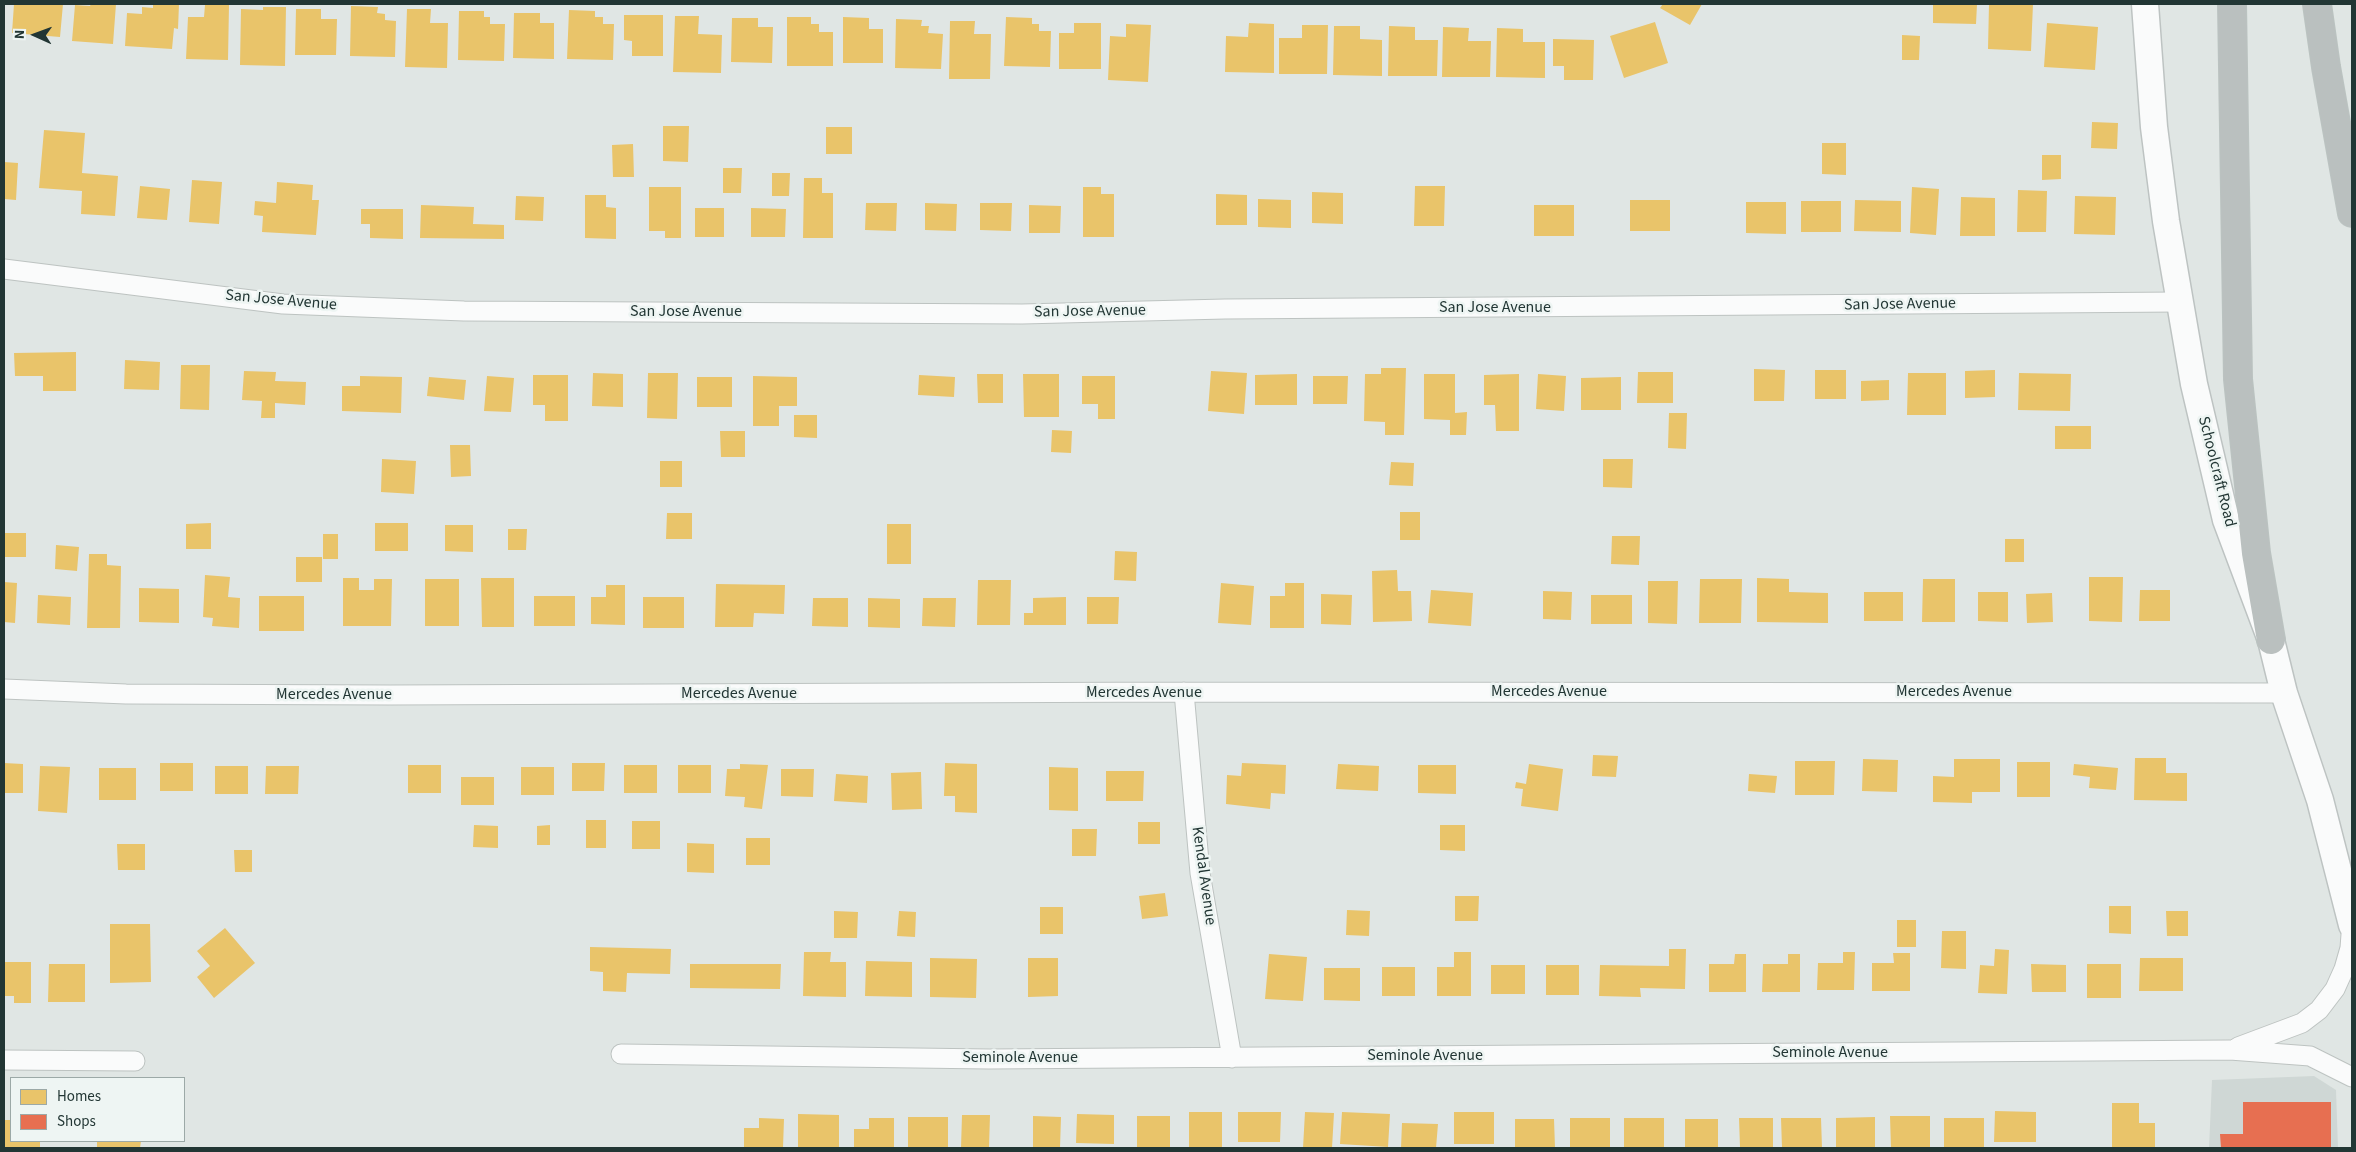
<!DOCTYPE html>
<html>
<head>
<meta charset="utf-8">
<style>
	body { margin:0 }
	#map { position:relative; width:2356px; height:1152px; overflow:hidden; background:#e0e6e4; font-family:"Source Sans 3",sans-serif }
	canvas { display:block }
	.frame { position:absolute; inset:0; border:5px solid #223634; pointer-events:none }
	.legend { position:absolute; left:10px; top:1077px; width:175px; height:65px; box-sizing:border-box; background:#eef5f3; border:1px solid #9ca9a7; margin:0; padding:6px 9px; list-style:none; font-size:15px; color:#223634 }
	.legend li { display:flex; align-items:center; gap:10px; height:25px }
	.legend b { width:25px; border:1px solid #9ca9a7 }
	.north { position:absolute; left:10px; top:10px; width:50px; height:50px; -webkit-text-stroke:4px #eef5f3; paint-order:stroke; rotate:272deg; font-size:14px; font-weight:700; line-height:20px; text-align:center; color:#223634 }
	.north::after { content:''; display:block; margin:auto; width:18px; height:22px; background:#223634; clip-path:polygon(50% 0,100% 100%,50% 72%,0 100%) }
</style>
</head>
<body>
<div id="map">
<canvas width="2356" height="1152"></canvas>
<div class="frame"></div>
<ul class="legend">
<li><b style="height:14px;background:#e9c46a"></b>Homes</li>
<li><b style="height:14px;background:#e76f51"></b>Shops</li>
</ul>
<div class="north">N</div>
</div>
<script>
const g = document.querySelector('canvas').getContext('2d');
g.lineJoin = 'round';
function paint(path, color) { g.fillStyle = color; g.fill(path, 'evenodd'); }
const toPath = rows => new Path2D(rows.map(r => 'M' + r).join(''));
function trace(path, color, width, dash) { g.strokeStyle = color; g.lineWidth = width; g.lineCap = dash ? 'butt' : 'round'; g.setLineDash(dash || []); g.stroke(path); }
function label(font, color, halo, rows, align = 'center') {
  g.font = font + ' "Source Sans 3",sans-serif'; g.lineWidth = 5; g.setLineDash([]); g.textBaseline = 'middle'; g.strokeStyle = halo; g.fillStyle = color; for (const [text, x, y, turn = 0] of rows) {
    g.save(); g.translate(x, y); g.rotate((+turn || 0) * Math.PI / 180); g.textAlign = isNaN(turn) ? turn : align; if (halo) g.strokeText(text, 0, 0); g.fillText(text, 0, 0); g.restore();
  }
}
const built = toPath([
	[2314,1076,2336,1090,2338,1148,2209,1148,2212,1080]
]);
const homes = toPath([
	[14,4,63,4,60,37,12,33],
	[91,4,116,4,113,44,72,41,75,5,90,6],
	[153,4,179,4,178,29,174,28,172,49,125,46,127,13,142,14,142,7,153,8],
	[1663,4,1702,4,1690,25,1660,8],
	[1933,4,1977,4,1976,24,1933,23],
	[1989,4,2033,4,2031,51,1988,49],
	[205,5,229,5,228,60,186,59,188,17,204,17],
	[351,6,378,7,377,13,385,14,385,20,396,21,395,57,350,56],
	[263,7,286,7,285,66,240,65,241,9,263,10],
	[296,9,321,9,321,19,337,19,336,55,295,55],
	[407,9,431,9,430,23,448,23,447,68,405,67],
	[569,10,595,11,595,17,603,17,603,24,614,24,613,60,567,59],
	[459,11,484,11,484,17,490,17,490,24,505,24,504,61,458,60],
	[514,13,540,13,540,23,554,23,554,59,513,58],
	[624,15,663,15,663,56,632,56,632,41,624,40],
	[675,16,699,16,698,34,722,35,721,73,673,72],
	[787,17,811,17,811,24,819,24,819,32,833,32,833,66,787,66],
	[843,17,869,18,869,29,883,29,883,63,843,63],
	[1006,17,1032,18,1032,24,1039,24,1039,31,1051,31,1050,67,1004,66],
	[732,18,758,18,758,27,773,27,772,63,731,62],
	[896,19,922,20,921,26,929,26,928,33,943,34,941,69,895,68],
	[950,21,975,21,974,34,991,34,990,79,949,79],
	[1655,22,1668,63,1624,78,1610,36],
	[1074,23,1101,23,1101,69,1059,69,1059,33,1074,33],
	[1249,23,1274,24,1274,73,1225,72,1226,36,1248,37],
	[2047,23,2098,27,2095,70,2044,67],
	[1126,24,1151,25,1148,82,1108,80,1110,36,1126,37],
	[1302,25,1328,25,1327,74,1279,74,1279,38,1302,38],
	[1334,26,1360,26,1360,39,1382,40,1382,76,1333,75],
	[1389,26,1415,27,1415,40,1438,40,1437,76,1388,76],
	[1443,27,1469,28,1468,41,1491,41,1490,77,1442,77],
	[1497,28,1523,29,1523,42,1545,42,1545,78,1496,77],
	[1902,35,1920,36,1919,60,1902,60],
	[1553,39,1594,40,1593,80,1564,80,1564,66,1553,66],
	[2092,122,2118,123,2117,149,2091,148],
	[663,126,689,126,688,162,663,161],
	[826,127,852,127,852,154,826,154],
	[44,130,85,133,82,173,118,176,115,216,81,214,82,191,39,188],
	[1822,143,1846,143,1846,175,1822,174],
	[633,144,634,177,613,177,612,145],
	[2042,155,2061,155,2061,179,2042,180],
	[4,162,18,163,16,200,4,199],
	[723,168,742,168,741,193,723,193],
	[772,173,790,173,789,196,772,196],
	[804,178,822,178,822,193,833,193,833,238,803,238],
	[192,180,222,182,219,224,189,222],
	[277,182,313,185,312,200,319,200,316,235,262,232,263,216,254,215,255,201,276,203],
	[140,186,170,189,167,220,137,218],
	[1415,186,1445,186,1444,226,1414,226],
	[649,187,681,187,681,238,665,238,665,231,649,231],
	[1083,187,1101,187,1101,194,1114,194,1114,237,1083,237],
	[1912,187,1939,189,1936,235,1910,233],
	[2018,190,2047,191,2046,232,2017,232],
	[1312,192,1343,193,1343,224,1312,223],
	[1216,194,1247,195,1247,225,1216,225],
	[585,195,606,195,606,207,616,208,616,239,585,238],
	[516,196,544,197,543,221,515,220],
	[2075,196,2116,197,2115,235,2074,234],
	[1961,197,1995,198,1995,236,1960,236],
	[1258,199,1291,200,1291,228,1258,227],
	[1630,200,1670,200,1670,231,1630,231],
	[1855,200,1901,201,1901,232,1854,231],
	[1801,201,1841,201,1841,232,1801,232],
	[1746,202,1786,202,1786,234,1746,233],
	[866,203,897,203,896,231,865,230],
	[925,203,957,204,956,231,925,230],
	[980,203,1012,203,1011,231,980,230],
	[421,205,474,207,473,224,504,225,504,239,420,238],
	[1029,205,1061,206,1060,233,1029,233],
	[1534,205,1574,205,1574,236,1534,236],
	[695,208,724,208,724,237,695,237],
	[751,208,786,209,785,237,751,237],
	[361,209,403,209,403,239,370,238,370,224,361,224],
	[76,352,76,391,43,391,43,376,15,376,14,353],
	[125,360,160,362,159,390,124,389],
	[181,365,210,365,209,410,180,409],
	[1381,368,1406,368,1404,435,1385,435,1385,422,1364,421,1365,374,1381,374],
	[1754,369,1785,370,1784,401,1754,401],
	[1815,370,1846,370,1846,399,1815,399],
	[1995,370,1995,397,1965,398,1965,371],
	[244,371,276,372,275,381,306,382,305,405,275,403,275,418,261,418,262,401,242,400],
	[1211,371,1247,373,1244,414,1208,411],
	[1638,372,1673,372,1673,403,1637,403],
	[593,373,623,374,623,407,592,406],
	[648,373,678,373,677,419,647,418],
	[1908,373,1946,373,1946,415,1907,415],
	[2019,373,2071,374,2070,411,2018,410],
	[977,374,1003,374,1003,403,978,403],
	[1023,374,1059,374,1059,417,1024,417],
	[1297,374,1297,405,1255,405,1255,375],
	[1424,374,1455,374,1455,413,1467,412,1466,435,1450,435,1450,420,1424,419],
	[1519,374,1519,431,1496,431,1495,405,1484,405,1484,375],
	[1538,374,1566,376,1564,411,1536,409],
	[533,375,568,375,568,421,545,421,545,405,533,405],
	[919,375,955,377,954,397,918,395],
	[360,376,402,377,401,413,342,411,342,386,360,386],
	[487,376,514,378,511,412,484,411],
	[753,376,797,377,797,406,779,406,779,426,753,426],
	[1082,376,1115,376,1115,419,1098,419,1098,404,1082,404],
	[1313,376,1348,376,1347,404,1313,404],
	[429,377,466,380,464,400,427,396],
	[697,377,732,377,732,407,697,407],
	[1621,377,1621,410,1581,410,1581,378],
	[1889,380,1889,400,1861,401,1861,381],
	[1669,413,1687,413,1686,449,1668,448],
	[794,415,817,415,817,438,794,437],
	[2055,426,2091,426,2091,449,2055,449],
	[1052,430,1072,431,1071,453,1051,452],
	[720,431,745,431,745,457,721,457],
	[450,445,470,445,471,476,451,477],
	[382,459,416,461,414,494,381,492],
	[1603,459,1633,459,1632,488,1603,487],
	[660,461,682,461,682,487,660,487],
	[1391,462,1414,463,1413,486,1389,485],
	[1400,512,1420,512,1420,540,1400,540],
	[667,513,692,513,692,539,666,539],
	[211,523,211,549,186,549,186,524],
	[375,523,408,523,408,551,375,551],
	[887,524,911,524,911,564,887,564],
	[445,525,473,525,473,552,445,551],
	[508,529,527,529,526,550,508,550],
	[4,533,26,533,26,557,4,557],
	[323,534,338,534,338,559,323,559],
	[1612,536,1640,536,1639,565,1611,564],
	[2005,539,2024,539,2024,562,2005,562],
	[56,545,79,547,77,571,55,569],
	[1115,551,1137,552,1136,581,1114,580],
	[89,554,107,554,107,565,121,566,120,628,87,628],
	[296,557,322,557,322,582,296,582],
	[1397,570,1398,591,1411,591,1412,621,1373,622,1372,571],
	[205,575,230,577,228,597,240,598,239,628,212,626,213,618,203,617],
	[2089,577,2123,577,2122,622,2089,621],
	[343,578,359,578,359,590,374,590,374,579,392,579,391,626,343,626],
	[481,578,514,578,514,627,482,627],
	[1757,578,1789,579,1789,592,1828,593,1828,623,1757,622],
	[425,579,459,579,459,626,425,626],
	[1700,579,1742,579,1741,623,1699,623],
	[1923,579,1955,579,1955,622,1922,622],
	[978,580,1011,580,1010,625,977,625],
	[1648,581,1678,581,1677,624,1648,623],
	[4,582,17,583,15,623,4,622],
	[1221,583,1254,586,1251,625,1218,623],
	[1285,583,1304,583,1304,628,1270,628,1270,596,1285,596],
	[716,584,785,585,784,614,754,613,753,627,715,627],
	[606,585,625,585,625,625,591,624,591,597,606,597],
	[139,588,179,589,179,623,139,622],
	[1431,590,1473,593,1471,626,1428,623],
	[2140,590,2170,590,2170,621,2139,621],
	[1543,591,1572,592,1571,620,1543,619],
	[1864,592,1903,592,1903,621,1864,621],
	[1978,592,2008,592,2008,622,1978,621],
	[2052,593,2053,622,2027,623,2026,594],
	[1321,594,1352,595,1351,625,1321,624],
	[38,595,71,597,70,625,37,623],
	[1591,595,1632,595,1632,624,1591,624],
	[259,596,304,596,304,631,259,631],
	[534,596,575,596,575,626,534,626],
	[643,597,684,597,684,628,643,628],
	[1066,597,1066,625,1024,625,1024,613,1033,613,1033,598],
	[1087,597,1119,597,1118,624,1087,624],
	[813,598,848,598,848,627,812,626],
	[868,598,900,599,900,628,868,627],
	[923,598,956,598,955,627,922,626],
	[1593,755,1618,756,1616,777,1592,776],
	[2135,758,2166,758,2166,773,2187,773,2187,801,2134,800],
	[1863,759,1898,760,1897,792,1862,791],
	[1954,759,2000,759,2000,792,1972,792,1972,803,1933,802,1933,776,1954,777],
	[1795,761,1835,761,1834,795,1795,795],
	[2017,762,2050,762,2050,797,2017,797],
	[4,763,23,764,23,793,4,793],
	[160,763,193,763,193,791,160,791],
	[572,763,605,763,604,791,572,791],
	[945,763,977,764,977,813,955,812,955,796,944,796],
	[1242,763,1286,765,1285,794,1271,793,1270,809,1226,804,1227,775,1241,776],
	[740,764,768,765,762,809,744,807,745,797,725,796,727,769,740,769],
	[1338,764,1379,766,1378,791,1336,789],
	[1529,764,1563,769,1558,811,1521,806,1523,789,1515,788,1516,782,1526,784],
	[2074,764,2118,768,2116,790,2089,788,2090,777,2073,775],
	[408,765,441,765,441,793,408,793],
	[624,765,657,765,657,793,624,793],
	[678,765,711,765,711,793,678,793],
	[1418,765,1456,765,1456,794,1418,793],
	[40,766,70,767,67,813,38,811],
	[215,766,248,766,248,794,215,794],
	[266,766,299,766,298,794,265,794],
	[521,767,554,767,554,795,521,795],
	[1049,767,1078,768,1078,811,1049,810],
	[99,768,136,768,136,800,99,800],
	[781,769,814,769,813,797,781,796],
	[1106,771,1144,771,1143,801,1106,801],
	[921,772,922,809,892,810,891,773],
	[836,774,868,776,867,803,834,801],
	[1749,774,1777,776,1775,793,1748,791],
	[461,777,494,777,494,805,461,805],
	[586,820,606,820,606,848,586,848],
	[632,821,660,821,660,849,632,849],
	[1138,822,1160,822,1160,844,1138,844],
	[474,825,498,826,498,848,473,847],
	[550,825,550,845,537,845,537,826],
	[1440,825,1465,825,1465,851,1440,850],
	[1072,829,1097,829,1096,856,1072,856],
	[746,838,770,838,770,865,746,865],
	[687,843,714,844,714,873,687,872],
	[117,844,145,844,145,870,118,870],
	[234,850,252,850,252,872,235,872],
	[1165,893,1168,916,1142,919,1139,896],
	[1455,896,1479,896,1478,921,1455,921],
	[2109,906,2131,906,2131,934,2109,933],
	[1040,907,1063,907,1063,934,1040,934],
	[1347,910,1370,911,1369,936,1346,935],
	[834,911,858,912,857,938,834,938],
	[899,911,916,912,915,937,897,936],
	[2166,911,2188,911,2188,936,2167,936],
	[1897,920,1916,920,1916,947,1897,947],
	[110,924,150,924,151,982,110,983],
	[225,928,255,963,214,998,197,977,210,966,197,951],
	[1942,931,1966,931,1966,969,1941,968],
	[590,947,671,949,670,974,627,973,626,992,603,991,603,972,590,971],
	[1669,949,1686,949,1685,989,1640,988,1641,997,1599,996,1600,965,1669,966],
	[1995,949,2009,950,2007,994,1978,993,1980,965,1994,966],
	[804,952,831,952,830,962,846,962,846,997,803,996],
	[1454,952,1471,952,1471,996,1437,996,1437,967,1454,967],
	[1843,952,1855,952,1854,990,1817,990,1818,963,1843,963],
	[1893,953,1910,953,1910,991,1872,991,1872,963,1894,963],
	[1269,954,1307,957,1303,1001,1265,999],
	[1735,954,1746,954,1746,992,1709,992,1709,964,1734,964],
	[1788,954,1800,954,1800,992,1762,992,1763,964,1788,964],
	[930,958,977,959,976,998,930,997],
	[1028,958,1058,958,1058,996,1028,997],
	[2140,958,2183,958,2183,991,2139,991],
	[866,961,912,962,912,997,865,996],
	[4,962,31,962,31,1003,14,1003,14,996,4,996],
	[49,964,85,964,85,1002,48,1002],
	[690,964,781,964,780,989,690,988],
	[2031,964,2066,965,2066,992,2032,992],
	[2087,964,2121,964,2121,998,2087,998],
	[1491,965,1525,965,1525,994,1491,994],
	[1546,965,1579,965,1579,995,1546,995],
	[1382,967,1415,967,1415,996,1382,996],
	[1324,968,1360,968,1360,1001,1324,1000],
	[2112,1103,2139,1103,2139,1123,2155,1123,2155,1148,2112,1148],
	[1995,1111,2036,1112,2036,1142,1994,1142],
	[1189,1112,1222,1112,1222,1148,1189,1148],
	[1238,1112,1281,1112,1280,1142,1238,1142],
	[1305,1112,1334,1113,1332,1148,1303,1148],
	[1342,1112,1390,1114,1388,1147,1340,1144],
	[1454,1112,1494,1112,1494,1144,1454,1144],
	[798,1114,839,1115,839,1148,798,1148],
	[1077,1114,1114,1115,1114,1144,1076,1143],
	[962,1115,990,1115,989,1148,961,1148],
	[1033,1116,1061,1117,1060,1148,1033,1148],
	[1137,1116,1170,1116,1170,1148,1137,1148],
	[1890,1116,1930,1116,1930,1148,1891,1148],
	[908,1117,948,1117,948,1148,908,1148],
	[1875,1117,1875,1148,1836,1148,1836,1118],
	[759,1118,784,1119,783,1148,744,1148,744,1128,759,1128],
	[869,1118,894,1118,894,1148,854,1148,854,1129,869,1129],
	[1570,1118,1610,1118,1610,1148,1570,1148],
	[1624,1118,1664,1118,1664,1148,1624,1148],
	[1739,1118,1773,1118,1773,1147,1740,1147],
	[1781,1118,1821,1118,1822,1148,1782,1148],
	[1944,1118,1984,1118,1984,1148,1944,1148],
	[1515,1119,1554,1119,1555,1148,1515,1148],
	[1685,1119,1718,1119,1718,1148,1685,1148],
	[4,1120,11,1120,11,1141,40,1141,40,1148,5,1148],
	[1402,1123,1438,1124,1436,1148,1401,1148],
	[97,1141,141,1141,140,1148,97,1148]
]);
const shops = toPath([
	[2243,1102,2331,1102,2331,1148,2221,1148,2220,1134,2243,1134]
]);
const street = toPath([
	[4,269,283,304,464,311,1022,314,1225,309,2180,302],
	[4,689,126,694,390,695,1184,692,2284,693],
	[1184,692,1200,873,1232,1058],
	[2238,1047,2302,1023,2319,1010,2335,989,2344,969,2350,948,2352,921],
	[621,1054,989,1059,2230,1050,2310,1056,2352,1077],
	[4,1060,135,1061]
]);
const secondary = toPath([
	[2145,4,2154,127,2166,221,2194,384,2226,520,2271,640,2284,693,2320,800,2352,925]
]);
const highway = toPath([
	[2232,4,2238,379,2256,553,2271,640],
	[2317,4,2326,67,2352,213]
]);
const streetNames = [
	["San Jose Avenue",281,301,5],
	["San Jose Avenue",1900,305,-1],
	["San Jose Avenue",1495,308],
	["San Jose Avenue",686,312],
	["San Jose Avenue",1090,312,-1],
	["Schoolcraft Road",2216,472,76],
	["Mercedes Avenue",1549,692],
	["Mercedes Avenue",1954,692],
	["Mercedes Avenue",1144,693],
	["Mercedes Avenue",739,694],
	["Mercedes Avenue",334,695],
	["Kendal Avenue",1203,876,82],
	["Seminole Avenue",1830,1053],
	["Seminole Avenue",1425,1056],
	["Seminole Avenue",1020,1058]
];
paint(built, '#cfd7d5');
paint(homes, '#e9c46a');
paint(shops, '#e76f51');
trace(street, '#bdc3c1', 21);
trace(secondary, '#bdc3c2', 29);
trace(highway, '#bbc3c1', 30);
trace(street, '#fafbfb', 19);
trace(secondary, '#fafbfb', 26);
trace(highway, '#bac0bf', 28);
label('16px', '#223634', '#eef5f3', streetNames);
</script>
</body>
</html>
